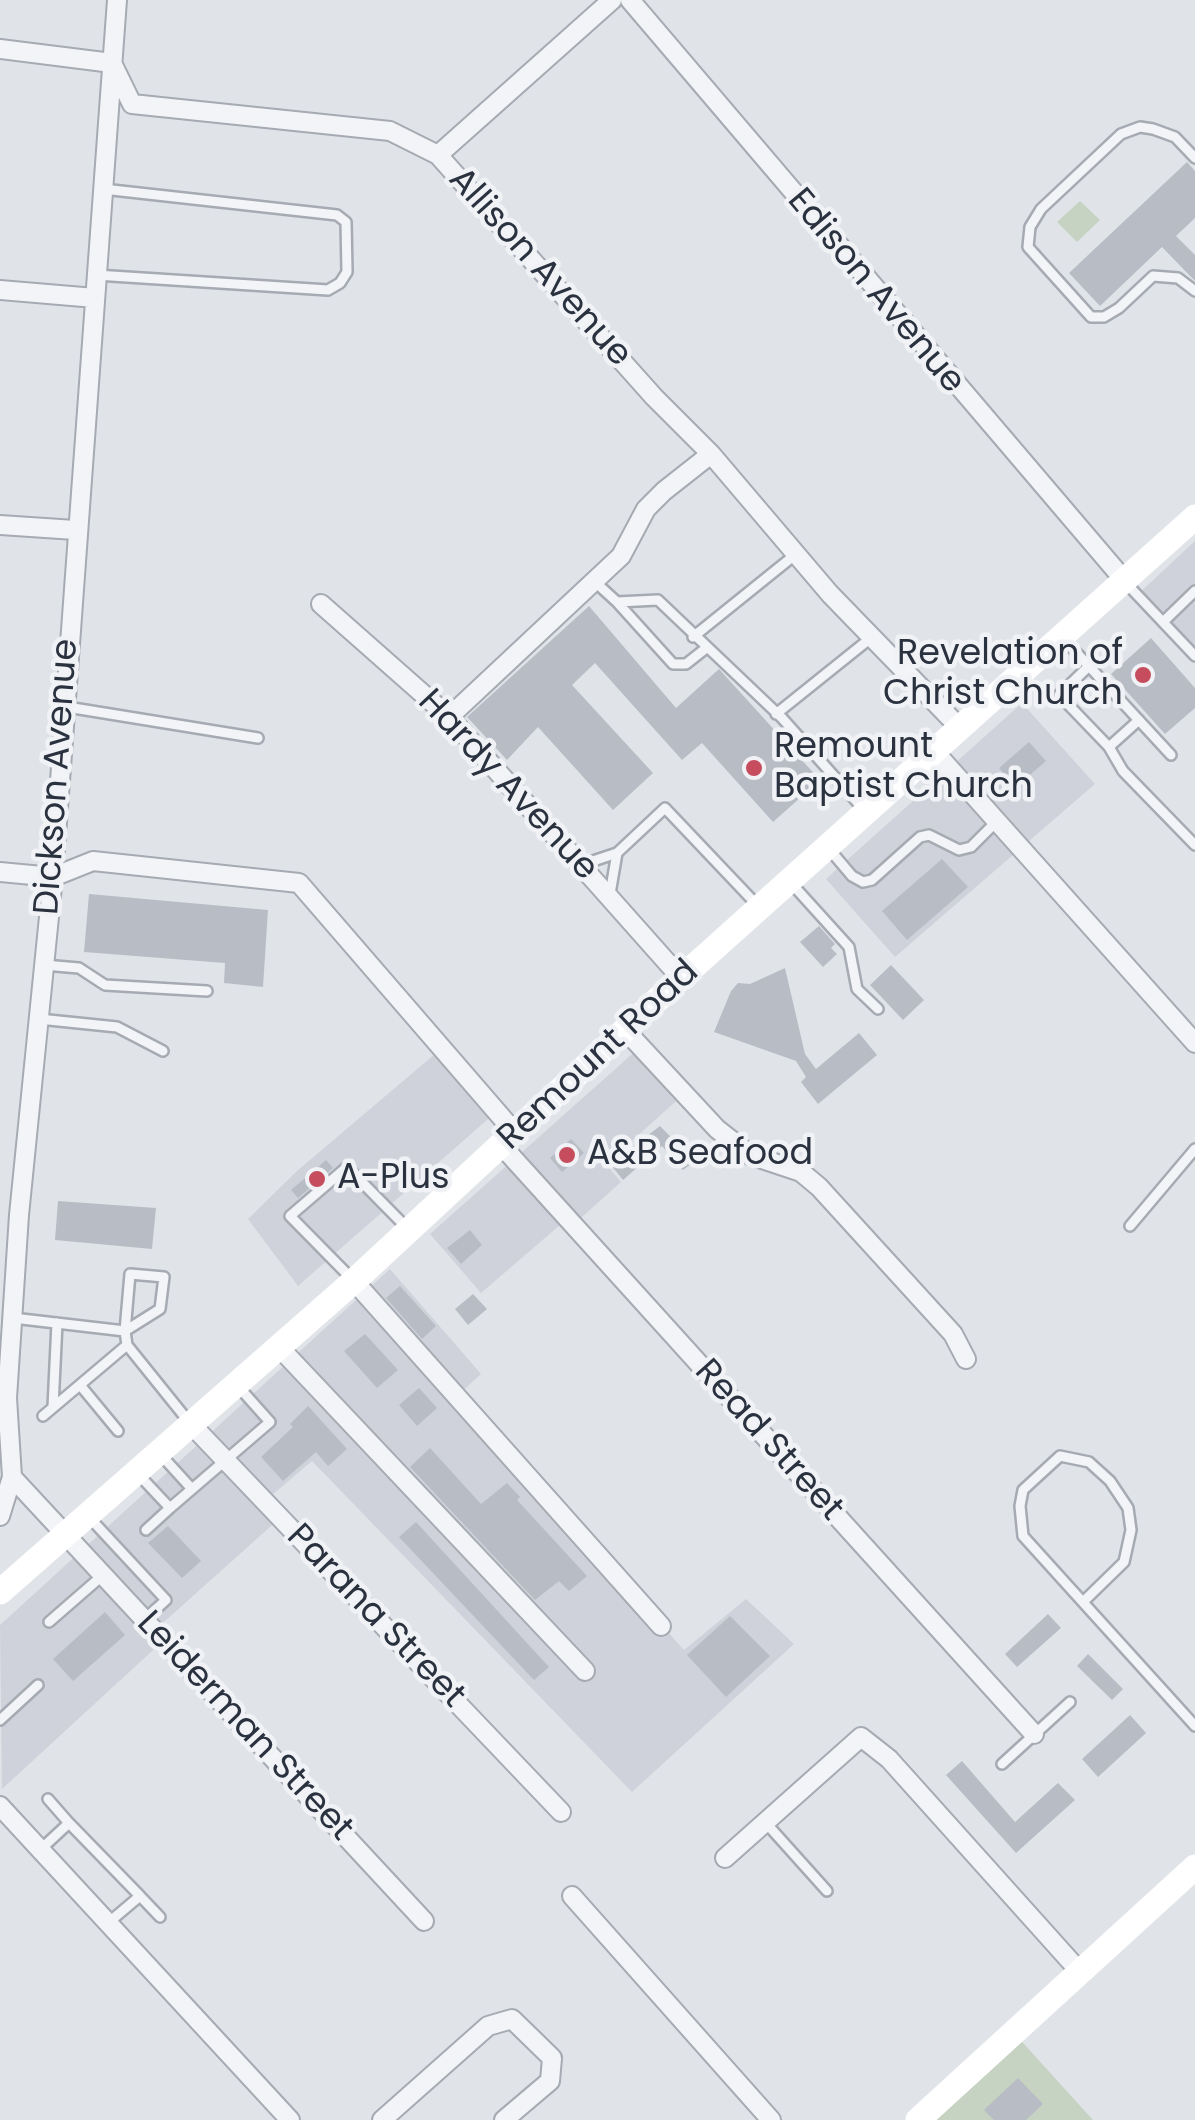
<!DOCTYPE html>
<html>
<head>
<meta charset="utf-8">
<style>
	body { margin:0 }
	canvas { display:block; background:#e0e3e8 }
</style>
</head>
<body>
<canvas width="1195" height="2120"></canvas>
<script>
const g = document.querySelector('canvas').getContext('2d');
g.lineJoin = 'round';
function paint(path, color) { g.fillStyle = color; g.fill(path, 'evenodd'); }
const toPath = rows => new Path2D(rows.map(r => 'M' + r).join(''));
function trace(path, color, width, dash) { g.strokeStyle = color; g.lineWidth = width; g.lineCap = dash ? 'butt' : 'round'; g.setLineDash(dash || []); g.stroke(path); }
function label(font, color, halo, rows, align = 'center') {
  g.font = font + ' Poppins,sans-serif'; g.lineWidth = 9; g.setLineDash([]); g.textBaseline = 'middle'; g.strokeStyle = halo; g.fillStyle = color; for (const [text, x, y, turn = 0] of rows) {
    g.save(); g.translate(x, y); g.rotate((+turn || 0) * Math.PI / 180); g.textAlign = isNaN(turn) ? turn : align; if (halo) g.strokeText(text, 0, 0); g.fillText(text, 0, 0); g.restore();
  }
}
const built = toPath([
	[1195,541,1195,657,1137,595],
	[1022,703,1095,784,895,957,826,879],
	[640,1047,684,1094,606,1164,621,1182,573,1225,567,1219,481,1293,430,1234],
	[442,1048,496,1112,298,1286,248,1219,297,1171],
	[390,1269,481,1374,457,1396,684,1650,746,1599,794,1644,632,1792,312,1461,265,1501,280,1518,155,1630,164,1640,2,1789,0,1625]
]);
const green = toPath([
	[1080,201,1100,220,1077,242,1057,222],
	[1014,2033,1093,2120,918,2120]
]);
const building = toPath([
	[1187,162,1195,171,1195,218,1176,236,1195,255,1195,281,1162,247,1100,306,1069,273],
	[589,606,676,708,719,669,820,780,773,822,702,743,682,760,595,663,572,685,653,773,613,810,538,727,507,760,467,717],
	[1151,638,1195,688,1195,708,1165,734,1111,674],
	[1029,742,1046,761,1016,787,999,768],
	[942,859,968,887,907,940,882,911],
	[89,894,268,910,263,987,224,983,225,963,84,952],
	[819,926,835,944,831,948,837,954,823,967,800,942],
	[891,965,924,1000,903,1020,870,985],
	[785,968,805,1054,816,1069,859,1033,877,1055,818,1104,801,1082,806,1077,796,1061,714,1032,731,991,738,983,750,984],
	[660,1126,673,1139,679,1135,701,1157,683,1170,662,1146,623,1180,610,1164],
	[571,1139,584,1153,562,1172,550,1158],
	[326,1160,333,1168,298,1198,291,1190],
	[58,1201,156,1208,152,1249,55,1240],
	[470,1230,482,1245,461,1264,447,1248],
	[400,1286,436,1326,422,1339,386,1298],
	[473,1294,487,1309,468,1325,455,1309],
	[365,1334,398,1370,377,1388,344,1351],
	[419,1388,437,1408,417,1426,399,1405],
	[308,1406,347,1449,328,1466,316,1452,283,1481,261,1457,293,1427,290,1424],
	[430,1448,481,1504,507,1483,520,1497,517,1500,587,1576,569,1591,559,1581,535,1600,410,1467],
	[416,1522,549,1667,534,1680,399,1537],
	[168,1526,201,1561,182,1578,148,1543],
	[105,1612,125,1635,73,1681,53,1659],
	[1048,1614,1061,1628,1017,1667,1005,1654],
	[730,1616,770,1656,726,1697,687,1655],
	[1088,1654,1123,1689,1112,1700,1077,1666],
	[1130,1715,1146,1733,1098,1777,1082,1759],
	[962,1761,1015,1822,1058,1783,1075,1800,1016,1853,946,1775],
	[1018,2078,1043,2104,1026,2120,994,2120,984,2110]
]);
const lane = toPath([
	[1195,158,1175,137,1153,129,1140,127,1121,134,1041,209,1030,227,1028,247,1091,317,1104,317,1119,308,1153,276,1178,278,1195,291],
	[96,275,328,290,340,283,347,272,346,222,337,215,103,189],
	[594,581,617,602,658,600,782,718,866,812],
	[1125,582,1195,656],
	[617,602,673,664,686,664,705,649],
	[1163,622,1195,591],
	[693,637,796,554],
	[1063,638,1171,755],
	[1089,666,1059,695,1109,747,1139,720],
	[67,707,258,738],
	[776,714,872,637],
	[1109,747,1123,771,1195,845],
	[830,850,852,876,863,882,872,880,920,837,929,835,959,850,971,847,997,821],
	[617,853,665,808,758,906],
	[581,865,617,853,610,894],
	[792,884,849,947,857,989,878,1009],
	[44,965,79,968,105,985,207,991],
	[39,1019,117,1027,163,1051],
	[1130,1226,1195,1149],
	[352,1279,290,1216,347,1167,407,1228],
	[13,1318,125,1331,130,1274,164,1277,160,1309,125,1331,127,1345,189,1422],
	[80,1385,118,1431],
	[53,1407,57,1323],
	[43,1416,127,1345],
	[162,1456,192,1489],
	[140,1476,170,1508,270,1422,237,1385],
	[88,1516,166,1600,145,1619],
	[146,1530,170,1508],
	[1085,1600,1124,1562,1131,1530,1128,1508,1110,1481,1089,1462,1060,1456,1023,1490,1020,1506,1023,1536,1195,1726],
	[49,1622,103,1575],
	[0,1720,38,1685],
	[1002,1764,1070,1702],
	[48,1799,69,1823],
	[766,1823,827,1891],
	[41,1849,69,1823,140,1896,108,1923],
	[140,1896,160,1917]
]);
const street = toPath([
	[117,0,53,877,19,1215,7,1398,12,1477,424,1921],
	[630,0,1124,580],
	[0,49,112,63,132,104,390,131,438,155,654,397,711,454,830,594,959,727],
	[438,155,612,0],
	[0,290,95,298],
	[0,525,75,530],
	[321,604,449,717,681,978],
	[449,717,621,556,646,509,664,491,711,454],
	[935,752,1195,1043],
	[0,872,53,877,93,861,299,883,516,1134],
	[626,1031,717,1129,750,1155,801,1172,819,1187,953,1334,966,1359],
	[502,1146,1034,1734],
	[354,1281,661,1626],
	[278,1346,585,1671],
	[189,1422,561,1812],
	[0,1516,12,1477],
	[0,1806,290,2120],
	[725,1858,861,1737,889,1759,1081,1973],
	[572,1896,771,2120],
	[382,2120,488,2026,512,2019,552,2058,550,2081,504,2120]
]);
const secondary = toPath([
	[0,1592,354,1281,681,978,1195,517],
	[918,2120,1195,1867]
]);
const markers = [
	[1143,675,10,"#c64d5e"],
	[754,768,10,"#c64d5e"],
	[567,1155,10,"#c64d5e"],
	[317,1179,10,"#c64d5e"]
];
const streetNames = [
	["Allison Avenue",539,268,48],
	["Edison Avenue",875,292,50],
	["Dickson Avenue",58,777,-86],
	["Hardy Avenue",507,786,47],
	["Remount Road",599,1056,-43],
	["Read Street",768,1441,48],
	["Parana Street",375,1617,46],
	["Leiderman Street",244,1727,47]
];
const poiNames = [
	["Revelation of",1123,655,"right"],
	["Christ Church",1123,695,"right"],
	["Remount",774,748],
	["Baptist Church",774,788],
	["A&B Seafood",587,1155],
	["A-Plus",337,1179]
];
paint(built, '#cfd2da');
paint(green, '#c6d2c2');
paint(building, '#b8bdc5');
trace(lane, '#a6aab2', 14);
trace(street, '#a6aab2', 22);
trace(lane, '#f3f4f7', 9);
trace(street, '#f3f4f7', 18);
trace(secondary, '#fff', 25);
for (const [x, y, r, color] of markers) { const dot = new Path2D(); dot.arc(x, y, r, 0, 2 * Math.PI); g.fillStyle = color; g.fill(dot); trace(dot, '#f0f2f6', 4); }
label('35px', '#2a313f', '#f0f2f6', streetNames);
label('35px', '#2a313f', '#f0f2f6', poiNames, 'left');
</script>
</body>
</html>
